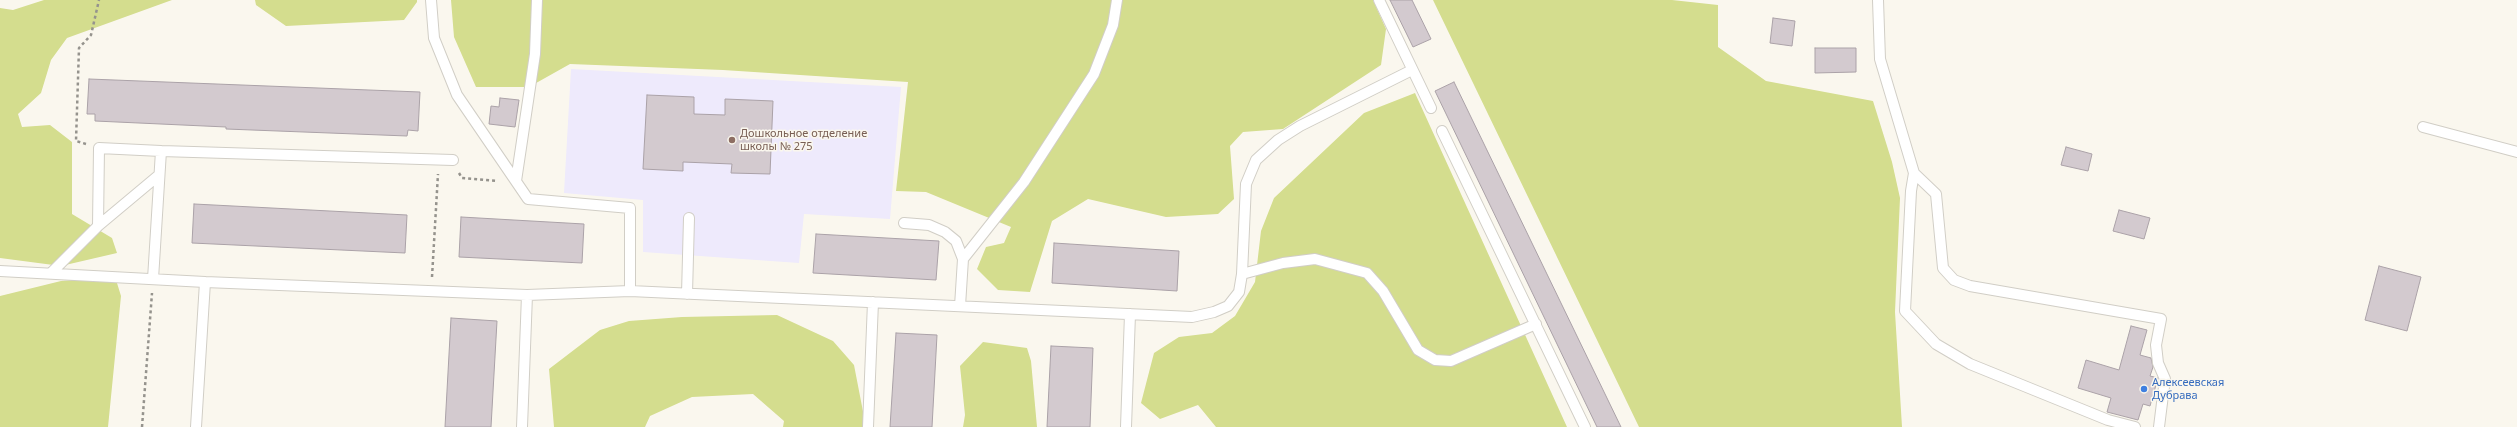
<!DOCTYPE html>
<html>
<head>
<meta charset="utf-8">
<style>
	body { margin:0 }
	canvas { display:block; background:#faf7ee }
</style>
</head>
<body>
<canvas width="2517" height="427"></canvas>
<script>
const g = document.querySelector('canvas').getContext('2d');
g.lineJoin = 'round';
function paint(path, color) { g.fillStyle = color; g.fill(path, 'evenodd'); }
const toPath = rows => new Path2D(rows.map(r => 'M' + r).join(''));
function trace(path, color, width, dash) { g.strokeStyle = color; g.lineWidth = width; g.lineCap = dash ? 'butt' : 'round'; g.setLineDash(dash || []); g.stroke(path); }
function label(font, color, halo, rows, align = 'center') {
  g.font = font + ' "Noto Sans",sans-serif'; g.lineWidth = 3; g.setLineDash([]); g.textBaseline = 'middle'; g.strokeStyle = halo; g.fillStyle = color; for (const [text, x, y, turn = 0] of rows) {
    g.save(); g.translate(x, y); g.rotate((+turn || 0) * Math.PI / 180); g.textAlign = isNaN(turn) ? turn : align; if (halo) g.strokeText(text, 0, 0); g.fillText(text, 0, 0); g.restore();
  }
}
const education = toPath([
	[571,69,901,87,890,219,804,214,799,263,643,252,643,200,564,193]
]);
const green = toPath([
	[44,0,172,0,67,38,51,60,41,93,18,114,22,127,50,125,72,142,72,214,112,238,117,253,61,266,0,258,0,8,13,10],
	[255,0,417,0,417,2,404,20,286,26,256,5],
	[451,0,1373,0,1386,29,1381,65,1283,129,1243,132,1230,146,1234,199,1218,214,1166,217,1088,199,1052,221,1030,292,998,290,977,269,986,247,1004,243,1011,227,926,192,896,191,908,82,723,70,570,64,529,87,476,87,454,37],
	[1433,0,1672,0,1718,5,1718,47,1766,81,1873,101,1892,162,1900,198,1895,312,1902,427,1639,427],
	[1415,93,1567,427,1216,427,1198,405,1160,419,1141,403,1154,353,1179,337,1212,333,1235,316,1255,282,1261,231,1274,198,1364,113],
	[100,278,117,283,121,296,108,427,0,427,0,296,61,281],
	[777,315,833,341,854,365,866,427,783,427,784,421,753,394,692,397,650,416,645,427,554,427,549,369,600,330,629,321,682,317],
	[983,342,1027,348,1031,361,1037,427,963,427,965,415,960,366]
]);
const building = toPath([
	[1390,0,1412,0,1431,39,1413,47,1390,0],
	[1773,18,1795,21,1792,46,1770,43,1773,18],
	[1815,48,1856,48,1856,72,1815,73,1815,48],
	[89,79,420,92,418,131,408,130,407,136,226,129,226,127,95,121,95,114,87,114,89,79],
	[1454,82,1621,427,1597,427,1435,91,1454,82],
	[647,95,694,97,694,114,725,115,725,99,773,101,770,174,731,173,732,164,683,162,683,171,643,169,647,95],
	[500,98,519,100,515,127,489,124,491,106,499,107,500,98],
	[2066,147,2092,154,2088,171,2061,165,2066,147],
	[194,204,407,215,405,253,192,243,194,204],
	[2119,210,2150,218,2144,239,2113,231,2119,210],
	[461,217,584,224,582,263,459,257,461,217],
	[816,234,939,241,936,280,813,273,816,234],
	[1054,243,1179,251,1177,291,1052,283,1054,243],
	[2379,266,2421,277,2407,331,2365,320,2379,266],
	[451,318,497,321,491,427,445,427,451,318],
	[2131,326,2147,330,2140,355,2151,358,2153,367,2150,376,2158,378,2150,406,2143,404,2138,420,2107,412,2111,398,2078,388,2086,360,2119,370,2131,326],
	[896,333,937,335,932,427,890,427,896,333],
	[1051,346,1093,348,1090,427,1047,427,1051,346]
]);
const path = toPath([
	[86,144,76,141,79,48,91,35,99,0],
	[459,173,462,178,497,181],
	[432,277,438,174],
	[142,427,152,293]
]);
const lane = toPath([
	[431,0,434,38,457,95,528,199,630,208,630,291],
	[1379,0,1431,108],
	[1878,0,1880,59,1914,173,1936,194,1943,268,1954,280,1970,286,2161,319,2156,345,2158,363,2165,379,2159,427],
	[2423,127,2517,152],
	[1442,131,1585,427],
	[1914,173,1911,191,1905,311,1936,344,1970,364,2108,420,2135,427],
	[516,181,535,54,537,0],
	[904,223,929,225,945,232,956,241,963,259],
	[98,226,159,175],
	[0,271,205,282,527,295,630,291,1192,317,1214,312,1228,306,1239,292,1242,274,1246,184,1256,160,1278,140,1300,126,1412,70],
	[51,273,98,226,99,148,161,151],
	[1242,274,1283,263,1315,259,1367,273,1383,291,1418,350,1435,360,1451,361,1536,324],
	[153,279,161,151,453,160],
	[687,294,689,218],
	[960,306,963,259,1024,182,1094,74,1113,25,1117,0],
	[196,427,205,282],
	[522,427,527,295],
	[868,427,873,302],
	[1126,427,1130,314]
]);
const markers = [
	[732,140,4,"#8d6e63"],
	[2144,389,4,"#3f7fe0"]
];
const educationNames = [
	["Дошкольное отделение",740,134],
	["школы № 275",740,147]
];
const shopNames = [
	["Алексеевская",2152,383],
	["Дубрава",2152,396]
];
paint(education, '#eeeafc');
paint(green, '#d4dd8e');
paint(building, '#d3cacf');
trace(building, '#aba2a8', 1);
trace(lane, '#d1cec6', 12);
trace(path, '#95938d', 2.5, [3, 3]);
trace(lane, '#fff', 10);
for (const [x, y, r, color] of markers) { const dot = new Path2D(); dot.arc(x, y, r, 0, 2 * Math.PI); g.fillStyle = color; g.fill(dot); trace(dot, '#faf7ee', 1.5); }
label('11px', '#785e54', '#faf7ee', educationNames, 'left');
label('11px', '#366cbe', '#faf7ee', shopNames, 'left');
</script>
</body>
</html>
